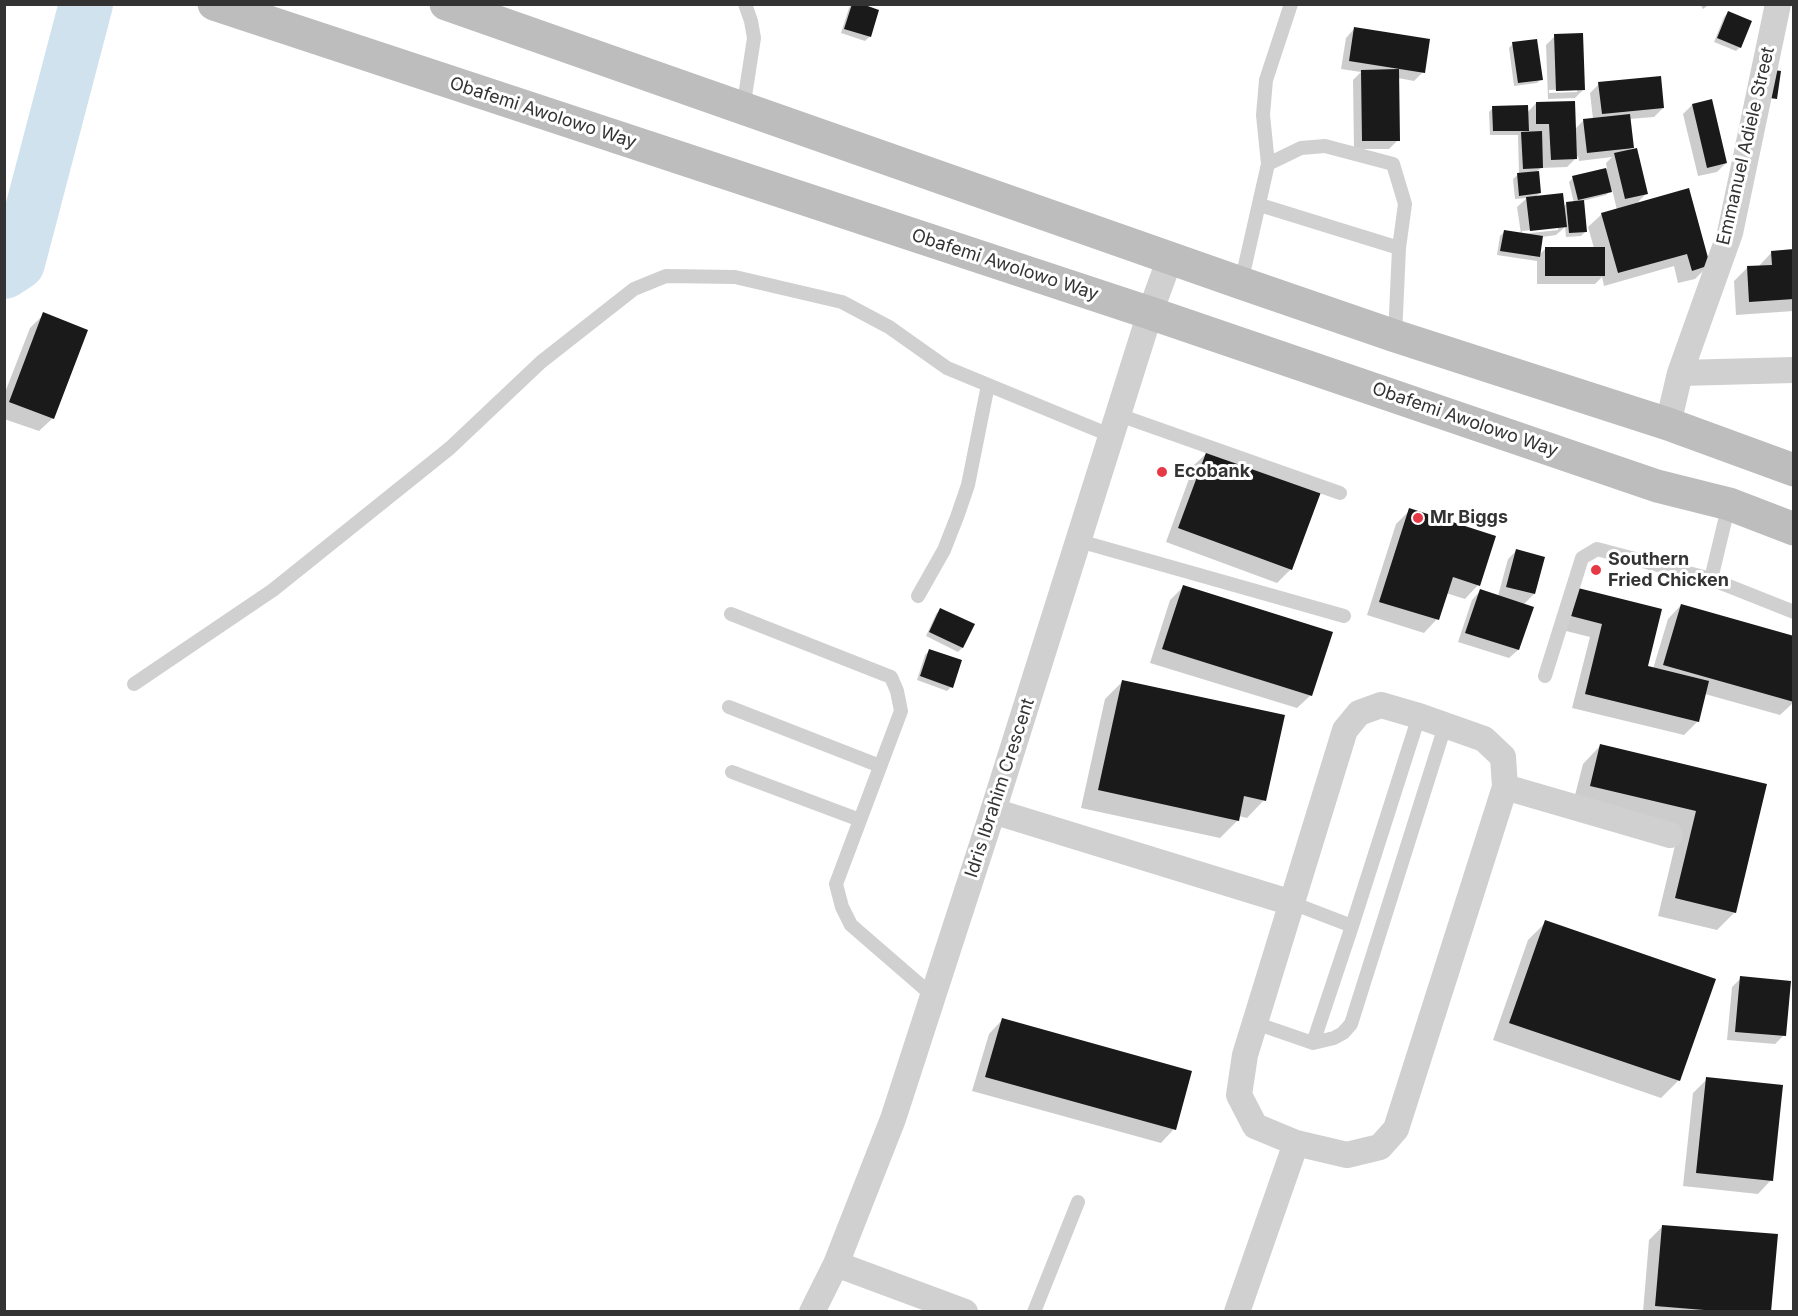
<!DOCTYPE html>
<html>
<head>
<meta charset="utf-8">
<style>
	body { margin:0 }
	#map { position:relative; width:1798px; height:1316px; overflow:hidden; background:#fff; font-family:Inter,sans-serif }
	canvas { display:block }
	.frame { position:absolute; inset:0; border:6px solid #333; pointer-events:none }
</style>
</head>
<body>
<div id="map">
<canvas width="1798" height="1316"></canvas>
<div class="frame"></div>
</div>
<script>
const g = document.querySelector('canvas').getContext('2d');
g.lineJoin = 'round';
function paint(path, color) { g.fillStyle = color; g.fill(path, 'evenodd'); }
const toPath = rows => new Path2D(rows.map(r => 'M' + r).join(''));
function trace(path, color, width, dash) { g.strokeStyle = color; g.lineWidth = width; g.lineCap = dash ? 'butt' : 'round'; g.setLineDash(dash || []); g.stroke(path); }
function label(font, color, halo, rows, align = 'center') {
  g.font = font + ' Inter,sans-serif'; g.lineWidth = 6; g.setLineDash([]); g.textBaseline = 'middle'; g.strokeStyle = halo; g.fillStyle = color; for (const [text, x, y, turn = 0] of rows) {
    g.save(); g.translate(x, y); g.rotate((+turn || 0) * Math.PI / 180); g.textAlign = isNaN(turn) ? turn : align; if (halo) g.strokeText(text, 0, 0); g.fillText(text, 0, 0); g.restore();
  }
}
const shadow = toPath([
	[852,4,877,11,869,37,865,41,841,33,849,8],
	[1700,4,1710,4,1703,9],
	[1728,13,1740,47,1736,51,1714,42,1724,17],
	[1354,29,1423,72,1414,81,1398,78,1398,140,1389,149,1354,149,1353,80,1361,72,1341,69,1346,38],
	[1555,36,1584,89,1575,98,1548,99,1546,45],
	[1577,89,1577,92,1549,93,1549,90],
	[1513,44,1541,79,1537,83,1514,86,1509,48],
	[1599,84,1663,108,1654,117,1629,119,1632,147,1628,151,1647,193,1635,205,1709,265,1695,279,1678,283,1674,266,1604,286,1602,277,1595,284,1537,284,1537,261,1497,255,1500,236,1504,232,1521,234,1517,207,1527,198,1515,199,1513,179,1519,174,1518,135,1490,135,1489,112,1493,108,1527,113,1536,103,1575,129,1584,120,1593,119,1590,93],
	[1578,156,1579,161,1612,157,1606,163,1607,169,1573,178,1569,182,1574,203,1567,203,1563,207,1535,197,1540,193,1537,171,1541,168,1567,167],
	[1612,189,1617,210,1602,214,1588,227,1594,248,1546,248,1539,255,1542,237,1556,235,1565,227,1566,237,1581,236,1585,232,1582,201,1606,195],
	[1558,227,1558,230,1522,234,1522,231],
	[1794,89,1794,124,1793,124,1792,90],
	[1692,105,1726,163,1717,172,1698,176,1683,114],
	[1794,251,1794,311,1736,315,1734,281,1748,267,1759,266,1772,252],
	[44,314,53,418,39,431,4,419,4,395,30,328],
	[1208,452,1291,569,1277,583,1166,542,1194,465],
	[1410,510,1478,585,1465,599,1446,593,1437,619,1424,633,1367,615,1396,524],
	[1517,550,1534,594,1523,605,1518,650,1509,658,1458,642,1472,600,1480,591,1498,596,1508,559],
	[1183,587,1311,695,1297,708,1150,663,1170,600],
	[1578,590,1646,667,1653,669,1668,619,1681,605,1794,638,1794,702,1780,715,1705,694,1698,721,1684,735,1572,708,1590,637,1558,629],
	[940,610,973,625,962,648,958,652,926,636,936,614],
	[929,651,951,687,947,691,917,680,925,655],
	[1123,681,1264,800,1247,818,1239,816,1238,820,1220,838,1081,808,1105,699],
	[1600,746,1765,785,1735,912,1717,930,1658,916,1679,829,1573,803,1583,764],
	[1546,922,1679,1080,1661,1098,1493,1040,1528,940],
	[1741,978,1784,1035,1775,1044,1727,1040,1732,987],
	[1002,1020,1174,1129,1161,1143,972,1091,989,1034],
	[1707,1079,1771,1180,1758,1194,1683,1186,1693,1093],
	[1662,1227,1770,1312,1643,1312,1649,1240]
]);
const river = toPath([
	[4,272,18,263,86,4]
]);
const building = toPath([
	[852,4,862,4,879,10,871,37,844,29],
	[1728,11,1752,21,1741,48,1717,38],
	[1354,27,1430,39,1425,73,1349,61],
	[1583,33,1585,90,1556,91,1554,34],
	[1537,39,1543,80,1518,83,1512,42],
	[1399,69,1400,141,1362,141,1361,70],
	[1767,69,1781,71,1777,99,1763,97],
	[1661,76,1664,108,1602,114,1598,82],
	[1712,99,1727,163,1707,168,1692,104],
	[1575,101,1577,159,1551,160,1549,124,1536,124,1536,102],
	[1528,105,1529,131,1493,131,1492,106],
	[1630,114,1634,148,1587,153,1583,119],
	[1542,131,1543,168,1523,169,1521,132],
	[1637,148,1648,194,1625,199,1614,153],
	[1606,168,1612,192,1578,200,1572,176],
	[1539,171,1541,193,1519,196,1517,173],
	[1689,188,1710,265,1692,271,1687,254,1618,273,1601,213],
	[1563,193,1567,227,1530,231,1526,197],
	[1584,200,1587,232,1569,233,1566,202],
	[1504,230,1543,236,1540,257,1500,251],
	[1545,247,1605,247,1605,276,1545,276],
	[1794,249,1794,299,1749,302,1747,266,1772,265,1771,251],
	[43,312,88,330,54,419,9,402],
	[1207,450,1321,492,1292,570,1178,528],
	[1409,508,1496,536,1480,586,1453,577,1439,620,1379,602],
	[1516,549,1545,557,1535,594,1506,587],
	[1183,585,1333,632,1312,696,1162,649],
	[1578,588,1662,609,1648,666,1709,681,1699,722,1585,694,1602,624,1571,616],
	[1480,589,1534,607,1519,650,1465,633],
	[1681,604,1794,636,1794,702,1663,665],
	[940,608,975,624,963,648,929,632],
	[929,649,962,660,953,688,920,676],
	[1122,680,1285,715,1266,801,1244,796,1239,821,1098,790],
	[1600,744,1767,784,1736,913,1675,898,1696,811,1590,786],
	[1545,920,1716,979,1680,1081,1509,1023],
	[1740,976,1791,981,1786,1036,1735,1032],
	[1002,1018,1192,1071,1176,1130,985,1077],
	[1706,1077,1783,1085,1773,1181,1696,1173],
	[1662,1225,1778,1234,1771,1312,1729,1312,1655,1306]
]);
const service = toPath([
	[743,109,754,38,751,21,745,4],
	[1268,164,1263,115,1266,80,1291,4],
	[1260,205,1399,248],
	[1241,283,1268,164,1301,148,1325,146,1393,164,1405,204,1399,248,1395,336],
	[1119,415,1340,493],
	[1079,541,1344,616],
	[1711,579,1794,612],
	[918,596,944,550,957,517,968,485,988,385],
	[731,614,891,677,897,691,901,711,836,884,842,907,851,925,933,996],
	[1545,676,1582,558,1597,549,1711,579,1729,504],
	[134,684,273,590,450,448,541,362,634,289,666,276,735,277,842,302,889,327,947,368,1112,436],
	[729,707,880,766],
	[732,772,860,820],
	[1292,903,1352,926,1419,716],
	[1255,1023,1313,1043,1352,926],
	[1313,1043,1334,1038,1343,1033,1351,1024,1445,726],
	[1034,1312,1078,1202]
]);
const minor = toPath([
	[1680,373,1794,370],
	[1668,424,1680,373,1730,233,1778,4],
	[1381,705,1419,716,1484,739,1503,757,1505,787,1396,1129,1380,1147,1347,1155,1296,1143,1255,1126,1239,1095,1245,1055,1345,730,1359,713,1381,705],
	[1505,787,1670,835],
	[993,811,1292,903],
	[836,1264,965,1312],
	[812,1312,836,1264,893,1119,993,811,1150,313,1170,258],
	[1237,1312,1296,1143]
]);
const secondary = toPath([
	[214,4,1150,313,1657,486,1729,504,1794,529],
	[446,4,1241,283,1395,336,1668,424,1794,470]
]);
const markers = [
	[1162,472,6,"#e63946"],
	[1418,518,6,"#e63946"],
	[1596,570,6,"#e63946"]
];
const streetNames = [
	["Obafemi Awolowo Way",543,113,18],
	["Emmanuel Adiele Street",1746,146,-77],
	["Obafemi Awolowo Way",1005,265,18],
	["Obafemi Awolowo Way",1465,420,19],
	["Idris Ibrahim Crescent",1000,788,-72]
];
const poiNames = [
	["Ecobank",1174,472],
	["Mr Biggs",1430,518],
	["Southern",1608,560],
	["Fried Chicken",1608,581]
];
paint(shadow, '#0003');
trace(river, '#cfe2ee', 54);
paint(building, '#1a1a1a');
trace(service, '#d0d0d0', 14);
trace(minor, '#d0d0d0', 26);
trace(secondary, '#bdbdbd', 33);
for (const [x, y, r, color] of markers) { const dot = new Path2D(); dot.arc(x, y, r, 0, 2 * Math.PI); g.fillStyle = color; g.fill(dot); trace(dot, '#fff', 2); }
label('18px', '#333', '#fff', streetNames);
label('bold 18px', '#333', '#fff', poiNames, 'left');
</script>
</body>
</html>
